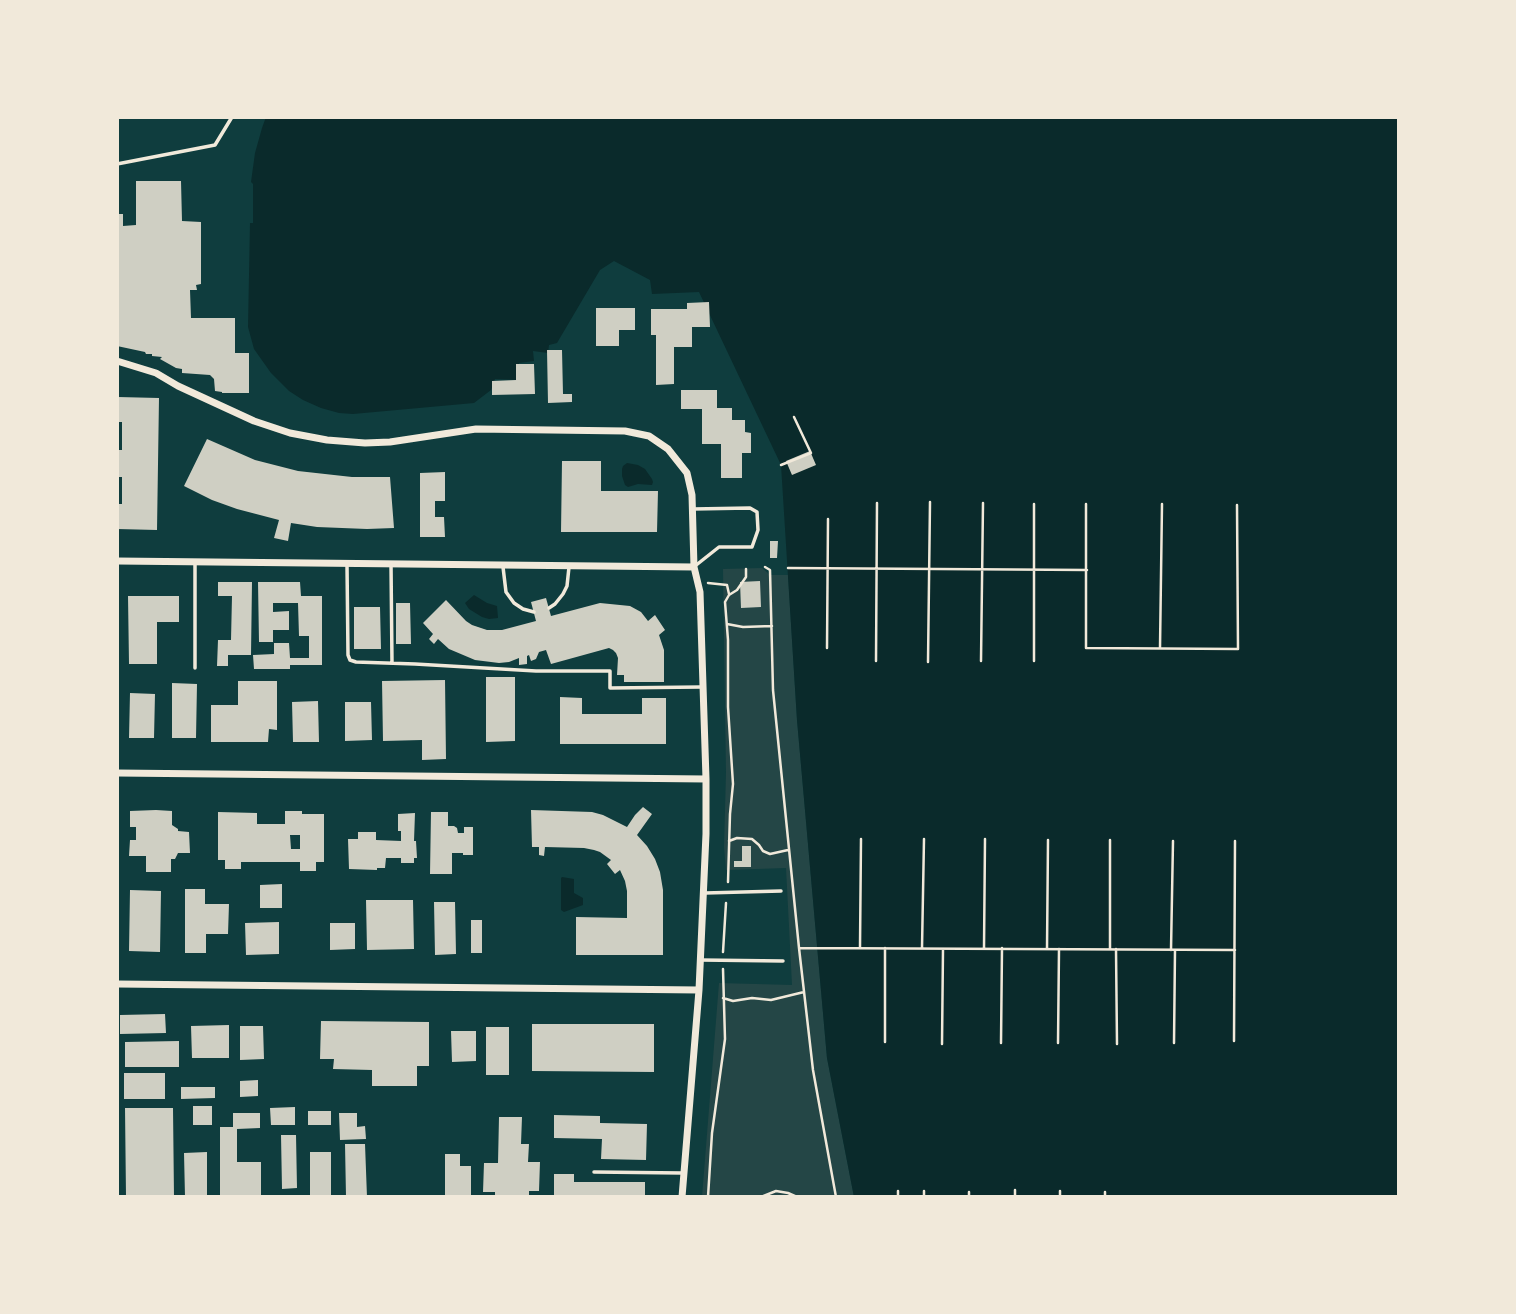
<!DOCTYPE html>
<html>
<head>
<meta charset="utf-8">
<style>
	body { margin:0 }
	#map { position:relative; width:1516px; height:1314px; overflow:hidden; background:#0f3d3e; font-family:Poppins,sans-serif }
	canvas { display:block }
	.frame { position:absolute; inset:0; border:119px solid #f1e9da; pointer-events:none }
</style>
</head>
<body>
<div id="map">
<canvas width="1516" height="1314"></canvas>
<div class="frame"></div>
</div>
<script>
const g = document.querySelector('canvas').getContext('2d');
g.lineJoin = 'round';
function paint(path, color) { g.fillStyle = color; g.fill(path, 'evenodd'); }
const toPath = rows => new Path2D(rows.map(r => 'M' + r).join(''));
function trace(path, color, width, dash) { g.strokeStyle = color; g.lineWidth = width; g.lineCap = dash ? 'butt' : 'round'; g.setLineDash(dash || []); g.stroke(path); }
const green = toPath([
	[762,568,770,575,788,575,797,720,827,1058,854,1197,702,1197,719,983,792,985,786,868,726,870,724,847,726,773,723,569]
]);
const water = toPath([
	[266,117,1399,117,1399,1197,854,1197,827,1058,797,720,781,465,699,292,652,294,650,280,614,261,600,270,557,343,549,345,548,353,533,351,534,361,519,363,518,380,495,379,491,390,474,403,353,414,339,413,321,408,303,400,289,391,271,373,254,349,248,327,250,223,253,223,253,184,251,182,255,153,262,128],
	[627,463,638,465,645,469,652,479,653,482,652,485,638,484,628,487,625,485,622,476,622,469,623,466],
	[474,595,487,603,497,606,498,618,489,619,482,617,469,609,465,603],
	[562,877,574,879,574,893,583,898,583,905,564,912,561,910,561,878]
]);
const building = toPath([
	[136,181,181,181,182,221,201,222,201,284,196,285,197,290,190,290,191,318,235,318,235,353,249,353,249,393,222,393,222,392,215,391,214,379,210,375,182,373,182,369,176,368,160,359,162,357,152,356,152,354,146,354,145,352,117,346,117,214,123,214,123,226,136,225],
	[709,302,710,327,692,327,692,347,674,347,674,384,656,385,656,335,651,335,651,309,687,309,687,303],
	[596,308,635,308,635,330,619,330,619,346,596,346],
	[547,350,562,350,563,394,572,394,572,402,548,403],
	[516,364,534,364,535,394,492,395,492,381,516,380],
	[681,390,717,390,717,408,732,408,732,420,745,420,745,432,751,433,751,453,742,453,742,478,721,478,721,444,702,444,702,409,681,409],
	[118,397,159,398,157,530,117,529,117,504,122,504,122,477,117,477,117,450,122,450,122,422,118,422],
	[207,439,255,460,298,471,352,477,390,477,394,528,367,529,317,527,291,523,288,541,274,538,279,520,237,509,212,500,184,486],
	[810,451,816,465,792,475,786,461],
	[562,461,601,461,601,491,658,491,657,532,561,532],
	[445,472,445,501,435,501,435,517,444,517,445,537,420,537,420,473],
	[770,541,778,541,777,558,770,558],
	[760,581,761,607,741,608,740,582],
	[218,582,252,582,251,655,228,655,228,666,217,666,218,640,231,640,232,596,218,596],
	[258,582,300,582,301,596,322,596,322,665,290,665,290,669,254,669,253,655,274,654,274,643,289,643,290,658,309,658,309,636,299,636,298,603,273,603,273,612,289,611,289,630,273,630,273,642,259,642],
	[128,596,179,596,179,622,157,622,157,664,129,664],
	[546,598,551,616,600,603,630,606,641,612,648,621,655,615,665,630,659,635,664,650,664,682,624,682,624,675,617,675,618,658,616,653,613,650,609,648,551,664,546,650,539,652,536,659,531,661,529,655,527,656,527,664,519,665,519,658,509,662,499,663,475,660,449,649,438,639,434,644,429,639,433,634,423,623,446,600,466,621,472,625,487,630,502,630,536,621,531,602],
	[396,603,410,603,411,644,396,644],
	[354,607,380,607,381,649,354,649],
	[486,677,515,677,515,741,486,742],
	[445,680,446,759,422,760,422,740,383,741,382,681],
	[238,681,277,681,277,730,269,729,268,742,211,742,211,705,238,705],
	[172,683,197,684,196,738,172,738],
	[130,693,155,694,154,738,129,738],
	[560,697,582,698,582,714,642,714,642,698,666,698,666,744,560,744],
	[318,701,319,742,293,742,292,702],
	[345,702,371,702,372,740,345,741],
	[643,807,652,814,637,835,647,846,655,859,660,872,663,890,663,955,576,955,576,917,627,918,627,891,625,881,620,870,615,874,607,864,611,860,600,852,594,850,584,848,545,847,544,856,539,855,539,847,532,847,531,810,592,812,603,815,627,827,635,815],
	[156,810,172,811,172,825,178,829,178,831,189,832,190,853,178,853,175,859,171,859,171,872,146,872,146,856,129,856,130,840,136,840,136,827,130,827,130,811],
	[285,811,302,811,302,814,324,814,324,862,316,862,316,871,300,871,300,862,241,862,241,869,225,869,225,860,218,860,218,812,257,813,257,824,285,824],
	[290,835,300,835,300,849,291,849],
	[431,812,448,812,448,826,454,826,457,828,458,833,464,833,464,827,473,827,473,855,463,855,463,853,452,853,452,874,430,874],
	[415,813,414,841,416,841,417,858,414,858,414,863,401,863,401,858,386,858,385,868,377,868,377,870,349,869,348,839,358,839,358,832,376,832,376,840,401,841,401,831,398,831,398,814],
	[742,846,751,846,751,867,734,867,734,861,742,861],
	[282,884,282,908,260,908,260,885],
	[185,889,205,889,205,904,229,904,228,934,206,934,206,953,185,953],
	[130,890,161,891,160,952,129,951],
	[366,900,413,900,414,949,367,950],
	[434,902,455,902,456,954,435,955],
	[471,920,482,920,482,953,471,953],
	[279,922,279,954,246,955,245,923],
	[330,923,355,923,355,949,330,950],
	[165,1014,166,1033,120,1034,120,1015],
	[321,1021,429,1022,429,1066,417,1066,417,1086,372,1086,372,1070,333,1069,334,1059,320,1059],
	[532,1024,654,1024,654,1072,532,1071],
	[229,1025,229,1058,192,1058,191,1026],
	[240,1026,263,1026,264,1059,240,1060],
	[486,1027,509,1027,509,1075,486,1075],
	[451,1031,476,1031,476,1061,452,1062],
	[179,1041,179,1067,125,1067,125,1042],
	[124,1073,165,1073,165,1099,124,1099],
	[258,1080,258,1096,240,1097,240,1081],
	[181,1087,215,1087,215,1098,181,1099],
	[193,1106,212,1106,212,1125,193,1125],
	[295,1107,295,1125,271,1125,270,1108],
	[125,1108,173,1108,174,1197,126,1197],
	[308,1111,331,1111,331,1125,308,1125],
	[233,1113,260,1113,260,1128,237,1129,237,1162,261,1162,261,1197,220,1197,220,1127,233,1127],
	[339,1113,357,1113,357,1127,365,1126,366,1139,340,1140],
	[554,1115,600,1116,600,1123,647,1124,646,1160,601,1159,602,1139,554,1138],
	[499,1117,522,1117,521,1144,529,1144,528,1162,540,1162,539,1191,529,1191,529,1197,495,1197,495,1192,483,1192,484,1163,498,1163],
	[281,1135,296,1135,297,1188,282,1189],
	[345,1144,365,1144,367,1197,346,1197],
	[207,1152,207,1197,185,1197,184,1153],
	[310,1152,331,1152,331,1197,310,1197],
	[445,1154,460,1154,460,1166,471,1166,471,1197,445,1197],
	[554,1174,574,1174,574,1182,645,1182,645,1197,554,1197]
]);
const path = toPath([
	[781,465,811,453,794,417],
	[1086,504,1086,648,1238,649,1237,505],
	[765,567,770,570,773,690,799,948,813,1070,836,1197],
	[788,568,1087,570],
	[708,583,727,585,729,594],
	[727,624,743,627,772,626],
	[827,648,828,519],
	[1160,648,1162,504],
	[876,661,877,503],
	[981,661,983,503],
	[1034,661,1034,504],
	[928,662,930,502],
	[729,841,737,838,752,839,759,845,763,851,770,854,788,850],
	[728,882,730,814,733,784,728,707,728,640,725,602,729,595,737,590,746,577,746,569],
	[860,947,861,839],
	[800,948,1235,950],
	[885,948,885,1042],
	[922,948,924,839],
	[984,948,985,839],
	[1047,949,1048,840],
	[1110,949,1110,840],
	[1116,949,1117,1044],
	[1171,950,1173,841],
	[723,952,726,903],
	[723,998,733,1001,752,998,771,1000,804,992],
	[1234,1041,1235,841],
	[1001,1043,1002,948],
	[1058,1043,1059,949],
	[1174,1043,1175,950],
	[942,1044,943,949],
	[898,1191,898,1197],
	[969,1192,969,1197],
	[708,1197,712,1133,725,1039,723,969],
	[761,1197,776,1191,788,1193,797,1197],
	[924,1197,924,1191],
	[1015,1197,1015,1190],
	[1060,1197,1060,1191],
	[1105,1197,1105,1192]
]);
const service = toPath([
	[117,164,215,145,232,117],
	[693,509,750,508,757,512,758,530,752,547,719,547,695,566],
	[391,564,392,663],
	[347,565,348,655,350,660,356,662,415,664,536,671,610,671,610,688,701,687],
	[503,567,506,592,514,603,523,609,534,612],
	[549,608,555,604,563,594,567,586,569,567],
	[195,668,195,562],
	[705,893,781,891],
	[700,960,783,961],
	[594,1172,682,1173]
]);
const minor = toPath([
	[117,361,156,373,178,386,254,421,290,433,327,440,365,443,390,442,476,429,625,431,649,436,668,449,687,473,692,495,694,567,700,592,706,779,706,834,699,990,682,1197],
	[117,561,694,567],
	[117,773,706,779],
	[117,984,699,990]
]);
paint(green, '#244646');
paint(water, '#0a2a2b');
paint(building, '#cfcfc3');
trace(path, '#f1e9da', 2.5);
trace(service, '#f1e9da', 3.5);
trace(minor, '#f1e9da', 7);
</script>
</body>
</html>
